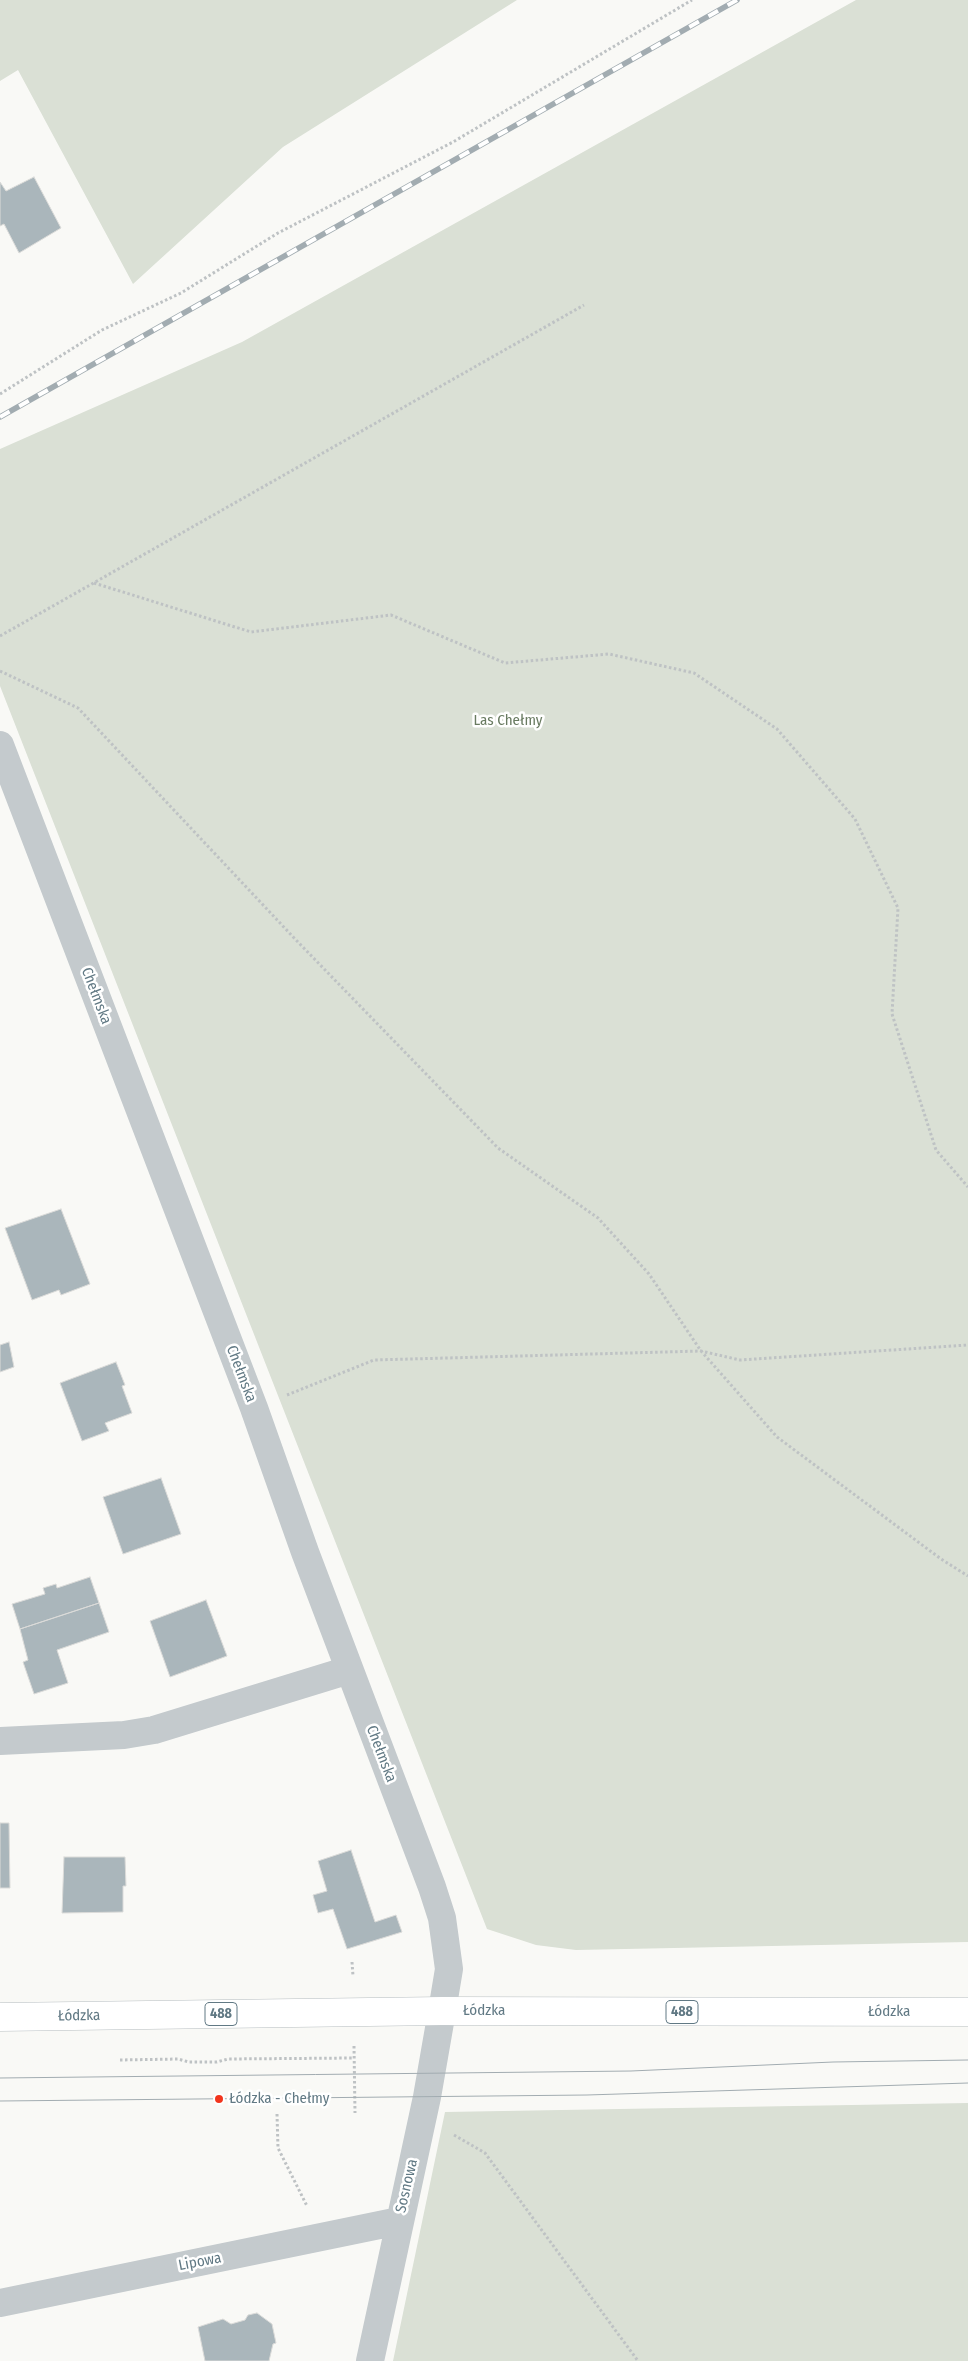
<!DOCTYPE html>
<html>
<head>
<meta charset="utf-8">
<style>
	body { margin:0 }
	canvas { display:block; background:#f9f9f6 }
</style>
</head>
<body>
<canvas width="968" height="2361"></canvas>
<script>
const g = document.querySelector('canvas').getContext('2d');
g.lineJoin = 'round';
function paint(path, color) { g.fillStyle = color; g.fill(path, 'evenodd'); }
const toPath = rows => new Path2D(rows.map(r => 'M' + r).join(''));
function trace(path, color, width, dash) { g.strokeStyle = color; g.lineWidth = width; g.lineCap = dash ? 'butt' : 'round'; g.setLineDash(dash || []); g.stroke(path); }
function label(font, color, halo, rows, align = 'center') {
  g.font = font + ' "Fira Sans Condensed",sans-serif'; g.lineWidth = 5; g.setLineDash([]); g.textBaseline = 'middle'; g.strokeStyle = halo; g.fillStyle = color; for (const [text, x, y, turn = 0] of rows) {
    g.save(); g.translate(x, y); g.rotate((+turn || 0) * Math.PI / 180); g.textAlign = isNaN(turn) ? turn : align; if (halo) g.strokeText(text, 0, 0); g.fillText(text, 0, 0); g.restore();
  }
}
const green = toPath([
	[0,0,517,0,283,147,133,284,18,70,0,81],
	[856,0,968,0,968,1942,576,1950,536,1945,487,1929,0,686,0,449,242,342],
	[968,2103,968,2361,393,2361,445,2112]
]);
const building = toPath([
	[34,177,61,228,19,253,4,224,0,226,0,182,6,191,34,177],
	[61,1209,90,1284,61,1295,59,1290,32,1300,5,1228,61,1209],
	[9,1342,14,1367,0,1372,0,1345,9,1342],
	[116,1362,125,1385,122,1386,132,1413,105,1423,109,1431,82,1441,60,1383,116,1362],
	[161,1478,181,1534,123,1554,103,1497,161,1478],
	[90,1577,99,1603,20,1629,12,1604,45,1594,43,1588,56,1584,57,1588,90,1577],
	[206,1600,227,1656,170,1677,150,1621,206,1600],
	[99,1603,109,1632,57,1650,68,1683,34,1694,23,1662,28,1660,20,1629,99,1603],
	[0,1823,9,1823,10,1888,0,1888,0,1823],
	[351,1850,375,1922,396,1915,402,1932,347,1949,333,1909,318,1913,313,1895,327,1891,318,1861,351,1850],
	[64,1857,125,1857,126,1886,123,1886,123,1912,62,1913,64,1857],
	[257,2313,272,2324,276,2343,273,2344,269,2361,205,2361,198,2327,223,2319,231,2324,245,2320,248,2315,257,2313]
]);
const path = toPath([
	[0,394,102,330,181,293,278,233,453,142,692,0],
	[94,583,251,632,391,615,505,663,609,654,694,673,777,729,855,819,898,908,892,1014,936,1150,968,1187],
	[0,636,584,305],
	[0,671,78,708,296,940,498,1148,598,1218,649,1274,701,1351,777,1437,941,1559,968,1576],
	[287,1395,374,1360,701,1351,740,1360,968,1345],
	[352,1962,353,1976],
	[354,2046,355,2113],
	[120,2060,178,2059,189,2062,217,2062,228,2059,354,2058],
	[277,2114,278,2148,307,2206],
	[454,2135,485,2153,638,2361]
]);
const minor = toPath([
	[0,745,254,1408,305,1552,432,1887,442,1918,449,1969,442,2011,427,2097,370,2361],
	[0,1741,124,1735,154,1730,349,1670],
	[0,2303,399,2221]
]);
const major = toPath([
	[0,2017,442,2011,968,2012]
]);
const tram = toPath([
	[0,2078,631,2071,833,2062,968,2060],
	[0,2101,587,2095,968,2083]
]);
const rail = toPath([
	[0,417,737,0]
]);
const markers = [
	[219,2099,5,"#f2351d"]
];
const shields = [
	[682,2012,32],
	[221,2014,32]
];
const shieldNames = [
	["488",682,2012],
	["488",221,2014]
];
const parkNames = [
	["Las Chełmy",508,721]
];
const streetNames = [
	["Chełmska",96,996,69],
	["Chełmska",241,1374,69],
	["Chełmska",381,1754,69],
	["Łódzka",484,2011],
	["Łódzka",889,2012],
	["Łódzka",79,2016,-1],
	["Sosnowa",407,2186,-77],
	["Lipowa",200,2262,-11]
];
const poiNames = [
	["Łódzka - Chełmy",229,2099]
];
paint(green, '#dae0d5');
paint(building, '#aab6bb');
trace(building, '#dbdbd9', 1);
trace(major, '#b7bec1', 29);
trace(path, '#bec2c4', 3, [2.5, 2.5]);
trace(minor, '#c4cacd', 28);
trace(major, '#fff', 28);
trace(tram, '#a2acb1', 1);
trace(rail, '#a2acb1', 5.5);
trace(rail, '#fff', 4, [11]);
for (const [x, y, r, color] of markers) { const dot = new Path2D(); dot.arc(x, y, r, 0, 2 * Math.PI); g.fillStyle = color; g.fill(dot); trace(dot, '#fff', 2); }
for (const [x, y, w] of shields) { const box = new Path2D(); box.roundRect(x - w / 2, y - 11.5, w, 23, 4); g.fillStyle = '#fff'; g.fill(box); trace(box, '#617984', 1); }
label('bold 14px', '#617984', null, shieldNames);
label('15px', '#697b61', '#fff', parkNames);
label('15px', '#617984', '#fff', streetNames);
label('15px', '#617984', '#fff', poiNames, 'left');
</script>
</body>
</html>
